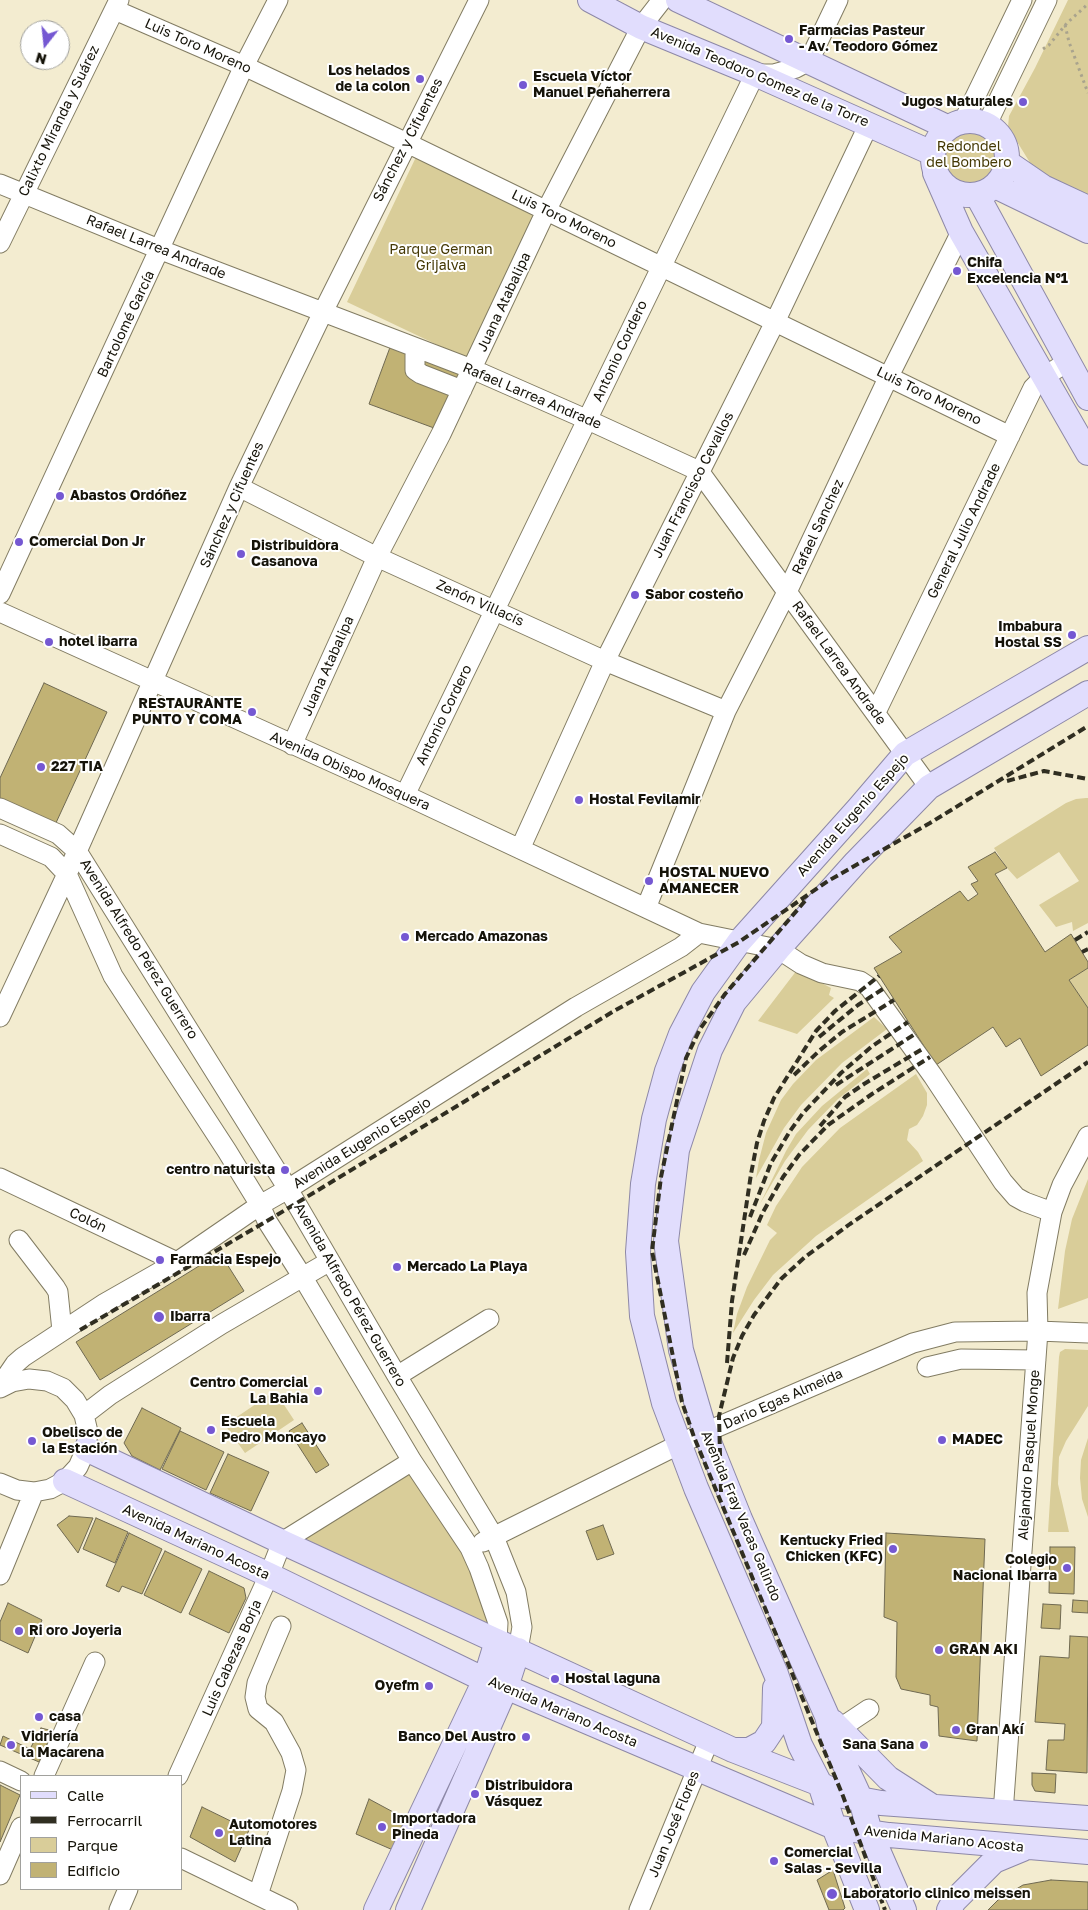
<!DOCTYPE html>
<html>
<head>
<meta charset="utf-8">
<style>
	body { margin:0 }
	#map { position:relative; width:1088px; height:1910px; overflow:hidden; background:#f3ecd0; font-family:"Golos Text",sans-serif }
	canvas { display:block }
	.legend { position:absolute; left:20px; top:1775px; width:162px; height:115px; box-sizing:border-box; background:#fff; border:1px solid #a1a19d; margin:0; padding:6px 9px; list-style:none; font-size:15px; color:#151309 }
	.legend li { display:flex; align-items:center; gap:10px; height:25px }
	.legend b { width:25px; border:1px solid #a1a19d }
	.north { position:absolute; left:20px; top:20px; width:50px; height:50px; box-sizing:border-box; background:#fff; border:1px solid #a1a19d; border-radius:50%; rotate:196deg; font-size:14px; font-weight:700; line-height:20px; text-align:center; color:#151309 }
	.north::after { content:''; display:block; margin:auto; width:18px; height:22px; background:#7558d2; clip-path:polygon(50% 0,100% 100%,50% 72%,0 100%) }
</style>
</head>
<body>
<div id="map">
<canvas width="1088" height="1910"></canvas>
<ul class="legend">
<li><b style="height:6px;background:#e1ddfd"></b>Calle</li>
<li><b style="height:6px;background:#302e21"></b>Ferrocarril</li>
<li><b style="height:14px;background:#d9cd99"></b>Parque</li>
<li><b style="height:14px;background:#c1b274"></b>Edificio</li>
</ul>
<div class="north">N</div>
</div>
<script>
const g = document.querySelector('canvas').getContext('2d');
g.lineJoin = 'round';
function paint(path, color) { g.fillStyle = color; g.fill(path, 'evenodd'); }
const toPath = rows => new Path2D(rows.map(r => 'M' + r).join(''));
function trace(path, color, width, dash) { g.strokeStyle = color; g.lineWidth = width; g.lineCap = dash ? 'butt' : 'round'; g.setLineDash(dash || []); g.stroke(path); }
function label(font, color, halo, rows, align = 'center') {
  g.font = font + ' "Golos Text",sans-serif'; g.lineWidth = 4; g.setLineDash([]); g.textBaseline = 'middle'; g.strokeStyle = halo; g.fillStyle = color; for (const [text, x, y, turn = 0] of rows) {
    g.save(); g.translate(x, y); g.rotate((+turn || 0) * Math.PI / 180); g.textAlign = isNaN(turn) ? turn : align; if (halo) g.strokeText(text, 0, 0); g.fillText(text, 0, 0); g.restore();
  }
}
const green = toPath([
	[1068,0,1088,0,1088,200,1034,176,1029,161,1008,127,1009,116,1035,68],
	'940 155a29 29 0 1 1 58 0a29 29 0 1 1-58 0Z',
	[416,157,536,214,467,359,347,302],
	[1086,798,1088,798,1088,923,1073,931,1072,922,1056,927,1039,905,1079,881,1059,852,1017,879,1007,868,994,848,1066,803,1076,799],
	[1088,968,1088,1008,1069,980],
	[797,970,831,988,829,995,834,998,797,1034,758,1021],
	[874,1017,887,1029,842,1063,801,1105,784,1128,756,1178,759,1160,766,1133,781,1100,793,1084,816,1060],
	[867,1069,870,1074,838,1099,808,1130,785,1161,760,1204,786,1151,796,1134,822,1106],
	[916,1074,927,1093,927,1105,923,1116,917,1125,909,1129,907,1140,918,1152,923,1161,816,1236,773,1275,754,1300,733,1333,737,1314,747,1287,770,1240,777,1233,767,1225,776,1206,802,1167,840,1128],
	[1088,1179,1088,1298,1058,1309,1065,1251,1072,1219],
	[1065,1349,1088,1350,1088,1406,1066,1441,1059,1457,1058,1484,1069,1532,1048,1532,1059,1357,1060,1352],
	[275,1391,294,1420,245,1453,225,1425],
	[1088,1438,1088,1517,1082,1499,1080,1478,1081,1460],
	[409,1470,471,1567,482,1599,489,1628,301,1545,302,1537]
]);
const building = toPath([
	[392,342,461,369,434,428,369,404,392,342],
	[44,683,107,712,55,825,0,799,0,778,44,683],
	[995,852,1007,868,995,874,1045,952,1071,934,1088,962,1088,968,1069,980,1088,1008,1088,1045,1041,1076,1020,1038,1006,1047,993,1027,936,1065,874,968,902,952,889,937,960,891,968,901,978,894,971,884,978,881,968,867,995,852],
	[220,1253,244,1291,100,1380,76,1342,220,1253],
	[142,1408,181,1428,160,1470,132,1456,124,1443,142,1408],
	[302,1423,329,1465,316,1473,289,1431,302,1423],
	[180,1431,224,1452,206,1490,162,1469,180,1431],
	[228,1454,269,1472,251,1511,210,1493,228,1454],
	[69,1516,93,1518,78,1553,57,1525,69,1516],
	[96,1518,128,1532,115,1563,83,1549,96,1518],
	[603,1525,614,1554,597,1560,586,1531,603,1525],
	[129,1533,162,1549,142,1594,122,1586,119,1592,106,1586,129,1533],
	[886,1533,985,1539,977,1741,939,1736,938,1707,930,1705,930,1695,901,1689,896,1677,897,1622,884,1617,886,1533],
	[1050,1547,1075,1547,1074,1594,1049,1593,1050,1547],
	[165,1551,202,1569,181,1613,144,1595,165,1551],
	[209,1571,244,1588,246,1598,229,1633,189,1614,209,1571],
	[1073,1600,1088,1601,1088,1613,1072,1612,1073,1600],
	[8,1603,42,1620,28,1653,0,1640,0,1622,8,1603],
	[1043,1604,1061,1605,1060,1629,1041,1628,1043,1604],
	[1070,1636,1088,1637,1087,1773,1046,1770,1048,1740,1064,1740,1065,1724,1035,1722,1040,1656,1069,1658,1070,1636],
	[41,1728,53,1731,39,1762,0,1745,3,1736,30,1749,41,1728],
	[1032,1773,1056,1774,1055,1793,1035,1791,1032,1785,1032,1773],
	[0,1785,20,1795,0,1842,0,1785],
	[369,1799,408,1820,393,1850,356,1834,369,1799],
	[202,1807,249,1830,235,1862,190,1837,202,1807],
	[833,1870,845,1908,843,1910,829,1910,817,1880,833,1870],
	[1051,1880,1088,1882,1088,1910,988,1910,998,1900,1023,1885,1051,1880]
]);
const path = toPath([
	[1065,25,1069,42,1088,93],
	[1043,49,1049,45,1067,23,1088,4]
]);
const minor = toPath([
	[115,10,244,66,407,143,1010,436],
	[964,120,1022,0],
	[987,124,1047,0],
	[0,184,161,250,472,369,588,420,699,471,929,787],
	[0,243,119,0],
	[418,349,415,355,415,370,421,374,462,390],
	[239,487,377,557,605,661,726,711],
	[0,594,244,66,278,0],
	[0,612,405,795,699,933,778,949,801,964,822,973,860,981,869,987,933,1076,1003,1182,1016,1197,1025,1202,1052,1212],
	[876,712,1033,388,1044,377,1067,362],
	[292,745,377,557,441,434,547,209,641,27,662,0],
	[405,795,755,74,774,74,796,68,809,61,838,0],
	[0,808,58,834,77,851,288,1189,397,1376,494,1537,516,1592,522,1627,518,1650],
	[0,834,51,857,67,874,113,976,227,1151,260,1205,267,1221,302,1276,412,1461,470,1548,479,1568,498,1623,497,1641],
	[520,849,605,661,775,322,869,124],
	[646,908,726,711,787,592,889,376,961,232],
	[0,1017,67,874,239,487,323,312,479,0],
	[0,1178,177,1262],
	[19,1240,55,1287,58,1292,62,1331],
	[927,1367,961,1359,1036,1360],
	[397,1376,489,1319],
	[0,1386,15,1364,23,1357,105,1303,177,1262,260,1205,288,1189,576,1007,681,947,699,933],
	[0,1388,12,1382,29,1379,47,1381,63,1388,75,1400,84,1415,88,1432,86,1449,78,1467,65,1481,50,1489,34,1492,17,1490,0,1483],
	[84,1415,110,1395,222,1324,330,1261],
	[483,1542,694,1437,913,1343,955,1332,1038,1331,1088,1333],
	[0,1575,34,1492],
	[839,1729,869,1709],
	[0,1771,21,1781],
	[44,1776,95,1662],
	[178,1776,269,1575,282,1542,412,1461],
	[1003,1813,1038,1331,1037,1293,1052,1212,1062,1185,1088,1136],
	[181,1858,288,1910],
	[0,1875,21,1827],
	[258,1895,292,1791,296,1770,291,1753,274,1722,258,1709,255,1697,257,1683,281,1626],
	[119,1910,128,1889],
	[639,1910,710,1738]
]);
const major = toPath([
	[590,0,641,27,755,74,932,153],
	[678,0,947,127],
	'933 158a37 37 0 1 1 74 0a37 37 0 1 1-74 0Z',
	[1008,163,1043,187,1088,208],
	[935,173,961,232,1088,453],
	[995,186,1088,231],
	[977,195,1088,398],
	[86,1449,282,1542,733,1750,820,1784,843,1796,881,1803,1088,1818],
	[65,1481,269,1575,485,1680,506,1687,834,1827,889,1835,1088,1852],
	[833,1722,888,1778,930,1805],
	[733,1750,749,1750,764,1742,774,1727,775,1688],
	[376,1910,485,1680,497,1641],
	[408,1910,506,1687,518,1650],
	[867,1910,834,1827,820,1784,800,1745,776,1674,696,1488,664,1403,642,1316,638,1252,643,1184,654,1119,667,1071,681,1034,703,992,739,942,858,809,905,754,1088,648],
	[904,1910,870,1832,861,1800,832,1737,827,1716,740,1519,705,1432,681,1350,666,1241,677,1150,710,1050,734,1002,778,949,856,862,929,787,1088,693],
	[949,1910,954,1901,994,1861,1023,1849]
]);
const rail = toPath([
	[1007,781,1044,771,1088,779],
	[805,901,725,994,700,1029,686,1058,661,1177,652,1251,682,1402,694,1437,843,1796,885,1910],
	[1075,940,1088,932],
	[1082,952,1088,949],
	[819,1037,858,1005,886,987],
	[794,1075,819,1051,842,1032,894,1000],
	[836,1085,915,1034],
	[820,1126,845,1097,864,1084,924,1048],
	[750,1217,771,1163,790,1131,803,1113,841,1073,871,1047,908,1022],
	[744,1255,763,1212,783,1177,799,1155,828,1125,872,1094,930,1057],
	[80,1330,267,1221,614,1011,739,942,828,881,930,823,1088,726],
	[727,1363,732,1301,751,1174,757,1143,764,1121,774,1098,816,1031,835,1011,879,976],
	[721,1492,719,1416,733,1358,742,1336,754,1315,781,1279,805,1257,850,1224,1088,1062]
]);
const markers = [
	[789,39,5,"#7558d2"],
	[420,79,5,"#7558d2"],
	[523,85,5,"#7558d2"],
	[1023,102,5,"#7558d2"],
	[957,271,5,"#7558d2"],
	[60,496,5,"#7558d2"],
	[19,542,5,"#7558d2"],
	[241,554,5,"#7558d2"],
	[635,595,5,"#7558d2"],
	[1072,635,5,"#7558d2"],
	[49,642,5,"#7558d2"],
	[252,712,5,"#7558d2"],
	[41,767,5,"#7558d2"],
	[579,800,5,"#7558d2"],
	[649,881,5,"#7558d2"],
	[405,937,5,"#7558d2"],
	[285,1170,5,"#7558d2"],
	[160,1260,5,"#7558d2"],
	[397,1267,5,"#7558d2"],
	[159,1317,6,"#7558d2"],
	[318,1391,5,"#7558d2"],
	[211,1430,5,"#7558d2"],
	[942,1440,5,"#7558d2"],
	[32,1441,5,"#7558d2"],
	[893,1549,5,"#7558d2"],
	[1067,1568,5,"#7558d2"],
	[19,1631,5,"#7558d2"],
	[939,1650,5,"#7558d2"],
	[555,1679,5,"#7558d2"],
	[429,1686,5,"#7558d2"],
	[39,1717,5,"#7558d2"],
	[956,1730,5,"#7558d2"],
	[526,1737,5,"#7558d2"],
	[11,1745,5,"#7558d2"],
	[924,1745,5,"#7558d2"],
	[475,1794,5,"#7558d2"],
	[382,1827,5,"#7558d2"],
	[219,1833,5,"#7558d2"],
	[774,1861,5,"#7558d2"],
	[832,1894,6,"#7558d2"]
];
const poiNames = [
	["Farmacias Pasteur",799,31],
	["- Av. Teodoro Gómez",799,47],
	["Los helados",410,71,"right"],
	["de la colon",410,87,"right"],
	["Escuela Víctor",533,77],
	["Manuel Peñaherrera",533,93],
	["Jugos Naturales",1013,102,"right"],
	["Chifa",967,263],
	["Excelencia N°1",967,279],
	["Abastos Ordóñez",70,496],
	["Comercial Don Jr",29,542],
	["Distribuidora",251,546],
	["Casanova",251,562],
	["Sabor costeño",645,595],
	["Imbabura",1062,627,"right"],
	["Hostal SS",1062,643,"right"],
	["hotel ibarra",59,642],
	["RESTAURANTE",242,704,"right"],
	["PUNTO Y COMA",242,720,"right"],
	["227 TIA",51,767],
	["Hostal Fevilamir",589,800],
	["HOSTAL NUEVO",659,873],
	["AMANECER",659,889],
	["Mercado Amazonas",415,937],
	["centro naturista",275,1170,"right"],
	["Farmacia Espejo",170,1260],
	["Mercado La Playa",407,1267],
	["Ibarra",170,1317],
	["Centro Comercial",308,1383,"right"],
	["La Bahia",308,1399,"right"],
	["Escuela",221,1422],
	["Pedro Moncayo",221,1438],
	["Obelisco de",42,1433],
	["la Estación",42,1449],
	["MADEC",952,1440],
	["Kentucky Fried",883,1541,"right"],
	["Chicken (KFC)",883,1557,"right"],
	["Colegio",1057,1560,"right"],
	["Nacional Ibarra",1057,1576,"right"],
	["Ri oro Joyeria",29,1631],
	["GRAN AKI",949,1650],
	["Hostal laguna",565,1679],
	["Oyefm",419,1686,"right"],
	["casa",49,1717],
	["Gran Akí",966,1730],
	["Vidriería",21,1737],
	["la Macarena",21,1753],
	["Banco Del Austro",516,1737,"right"],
	["Sana Sana",914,1745,"right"],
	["Distribuidora",485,1786],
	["Vásquez",485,1802],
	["Importadora",392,1819],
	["Pineda",392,1835],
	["Automotores",229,1825],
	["Latina",229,1841],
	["Comercial",784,1853],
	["Salas - Sevilla",784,1869],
	["Laboratorio clinico meissen",843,1894]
];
const streetNames = [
	["Luis Toro Moreno",198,46,24],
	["Avenida Teodoro Gomez de la Torre",760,77,23],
	["Calixto Miranda y Suárez",59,121,-64],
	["Sánchez y Cifuentes",408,140,-63],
	["Luis Toro Moreno",564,219,26],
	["Rafael Larrea Andrade",156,247,22],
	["Juana Atabalipa",504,302,-65],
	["Bartolomé García",126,324,-65],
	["Antonio Cordero",620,351,-65],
	["Rafael Larrea Andrade",532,396,23],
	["Luis Toro Moreno",929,396,26],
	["Juan Francisco Cevallos",693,485,-63],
	["Sánchez y Cifuentes",232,505,-66],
	["Rafael Sanchez",818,527,-65],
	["General Julio Andrade",964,531,-64],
	["Zenón Villacís",480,603,24],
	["Rafael Larrea Andrade",839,663,54],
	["Juana Atabalipa",328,666,-66],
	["Antonio Cordero",444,715,-64],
	["Avenida Obispo Mosquera",350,771,24],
	["Avenida Eugenio Espejo",853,815,-48],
	["Avenida Alfredo Pérez Guerrero",139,949,58],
	["Avenida Eugenio Espejo",362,1143,-32],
	["Colón",88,1220,25],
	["Avenida Alfredo Pérez Guerrero",350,1295,60],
	["Dario Egas Almeida",783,1399,-24],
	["Alejandro Pasquel Monge",1029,1455,-86],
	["Avenida Fray Vacas Galindo",741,1516,67],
	["Avenida Mariano Acosta",196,1542,25],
	["Luis Cabezas Borja",232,1658,-66],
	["Avenida Mariano Acosta",563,1712,23],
	["Juan José Flores",674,1824,-68],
	["Avenida Mariano Acosta",944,1839,6]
];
const parkNames = [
	["Redondel",969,147],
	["del Bombero",969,163],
	["Parque German",441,250],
	["Grijalva",441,266]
];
paint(green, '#d9cd99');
paint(building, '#c1b274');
trace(building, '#6f6951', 1);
trace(minor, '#827c63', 21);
trace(major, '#8d88a7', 26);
trace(path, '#a9a38d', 3, [2.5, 4]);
trace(minor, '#fff', 19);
trace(major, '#e1ddfd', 24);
trace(rail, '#302e21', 4, [8, 4]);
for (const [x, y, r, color] of markers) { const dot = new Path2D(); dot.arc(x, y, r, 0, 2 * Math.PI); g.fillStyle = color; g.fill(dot); trace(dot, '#fff', 2); }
label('bold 14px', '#151309', '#fff', poiNames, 'left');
label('14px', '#151309', '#fff', streetNames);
label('14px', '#443804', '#fff', parkNames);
</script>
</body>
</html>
